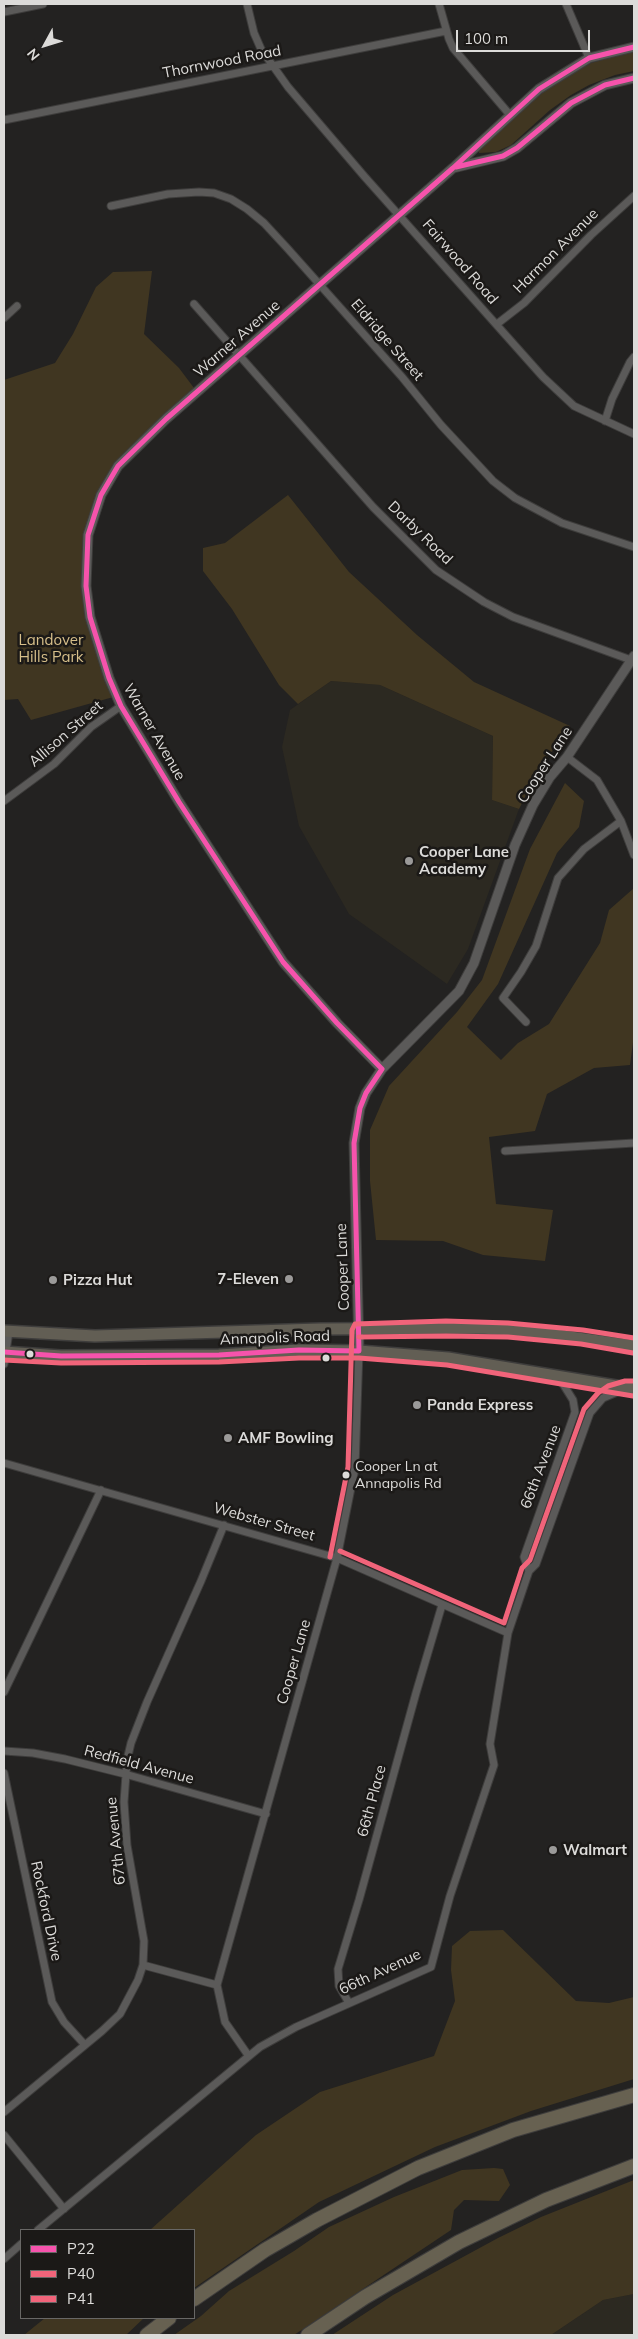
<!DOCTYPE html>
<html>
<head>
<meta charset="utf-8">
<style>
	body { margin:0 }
	#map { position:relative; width:638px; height:2339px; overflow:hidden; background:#232221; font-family:Mulish,sans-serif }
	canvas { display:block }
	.frame { position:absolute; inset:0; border:5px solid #dcdbd9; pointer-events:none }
	.legend { position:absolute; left:20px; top:2229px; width:175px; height:90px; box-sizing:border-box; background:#1b1917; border:1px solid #686765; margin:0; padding:6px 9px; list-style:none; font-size:15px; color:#dcdbd9 }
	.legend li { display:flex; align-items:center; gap:10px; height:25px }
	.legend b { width:25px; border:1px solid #686765 }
	.north { position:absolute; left:20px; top:20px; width:50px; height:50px; -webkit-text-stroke:4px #1b1917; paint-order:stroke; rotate:231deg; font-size:14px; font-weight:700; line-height:20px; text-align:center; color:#dcdbd9 }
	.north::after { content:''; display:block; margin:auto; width:18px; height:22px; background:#dcdbd9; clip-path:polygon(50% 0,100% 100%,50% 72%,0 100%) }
	.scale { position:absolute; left:456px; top:30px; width:134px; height:22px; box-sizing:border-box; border:2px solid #dcdbd9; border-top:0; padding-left:6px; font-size:15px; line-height:18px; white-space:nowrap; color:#dcdbd9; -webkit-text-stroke:4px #1b1917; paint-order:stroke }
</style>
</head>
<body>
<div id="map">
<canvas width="638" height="2339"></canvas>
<div class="frame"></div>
<ul class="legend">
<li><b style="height:6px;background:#f653ac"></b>P22</li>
<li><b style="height:6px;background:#f1647a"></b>P40</li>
<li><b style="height:6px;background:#f1647a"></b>P41</li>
</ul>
<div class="north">N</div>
<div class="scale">100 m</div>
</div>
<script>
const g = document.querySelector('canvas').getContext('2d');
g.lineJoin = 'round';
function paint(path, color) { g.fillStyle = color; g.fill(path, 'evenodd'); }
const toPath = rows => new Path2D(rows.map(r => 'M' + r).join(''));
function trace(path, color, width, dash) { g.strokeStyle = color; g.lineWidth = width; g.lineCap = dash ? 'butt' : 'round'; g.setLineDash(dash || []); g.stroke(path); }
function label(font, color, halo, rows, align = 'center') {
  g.font = font + ' Mulish,sans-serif'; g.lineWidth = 5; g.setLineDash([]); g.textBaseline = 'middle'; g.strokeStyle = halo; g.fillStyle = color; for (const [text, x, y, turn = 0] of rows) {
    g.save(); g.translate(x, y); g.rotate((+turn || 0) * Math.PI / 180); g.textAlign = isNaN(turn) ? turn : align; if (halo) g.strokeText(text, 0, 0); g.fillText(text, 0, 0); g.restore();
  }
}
const built = toPath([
	[331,681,380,685,493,736,492,800,519,809,468,949,447,984,349,914,299,826,282,747,290,710],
	[634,2294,634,2335,551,2335,603,2300]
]);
const green = toPath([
	[634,51,634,71,615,75,589,85,571,95,550,110,511,145,496,152,479,153,478,147,546,89,591,63],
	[152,271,144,334,179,368,197,392,130,452,95,509,86,558,90,617,117,696,31,720,18,699,4,700,4,380,55,363,73,334,96,287,113,272],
	[288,495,349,572,417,635,474,682,570,726,539,770,519,809,492,800,493,736,380,685,331,681,298,704,279,685,232,609,203,571,203,548,225,543],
	[565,783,584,801,579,827,557,853,498,984,467,1027,501,1060,518,1043,549,1024,600,943,609,910,634,888,634,1035,630,1065,594,1068,547,1094,535,1131,489,1137,496,1204,553,1210,545,1261,483,1255,443,1241,376,1240,370,1181,370,1130,389,1086,457,1012,482,980,530,849],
	[503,1930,576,2001,609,2003,634,1997,634,2079,531,2111,435,2147,319,2202,194,2288,194,2230,150,2230,256,2135,320,2092,434,2056,455,2001,451,1970,452,1946,470,1931],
	[494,2168,503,2169,510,2185,499,2201,464,2200,454,2210,451,2230,294,2335,174,2335,201,2316,229,2291,294,2251,329,2227,394,2197,462,2170],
	[634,2180,634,2294,603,2300,551,2335,332,2335,393,2295,498,2238,541,2217],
	[45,2318,144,2318,126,2335,24,2335]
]);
const minor = toPath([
	[247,4,254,33,261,49,288,87,364,176,543,377,574,406,634,434],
	[439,4,449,39,453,48,510,115],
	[566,4,589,58],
	[4,12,43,4],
	[4,120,446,31],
	[111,206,168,194,199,192,214,193,231,199,247,209,264,223,288,249,402,377,441,425,493,481,515,498,562,523,634,547],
	[194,304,373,507,436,570,484,602,513,617,631,660],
	[4,318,17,306],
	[497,324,524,303,591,235,634,196],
	[605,421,612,399,630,362,634,357],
	[567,757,597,780,621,821,634,855],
	[4,801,54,764,91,727,121,706],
	[526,1022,503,998,521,972,536,946,558,878,584,849,621,821],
	[505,1151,634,1143],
	[4,1364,9,1332],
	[4,1463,337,1558,508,1633],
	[529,1571,524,1557,575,1412,573,1400,558,1376],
	[4,1692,101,1490],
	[4,1751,33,1753,65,1759,125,1774,266,1814],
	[4,1773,52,2002,64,2022,85,2045],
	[143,1965,217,1985],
	[349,2003,339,1986,338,1969,359,1900,416,1693,442,1605],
	[248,2055,225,2022,217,1985,337,1558,355,1468,359,1351],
	[4,2112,102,2031,120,2014,138,1980,143,1965,144,1941,127,1845,124,1802,127,1760,131,1743,147,1702,201,1581,224,1525],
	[4,2135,64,2209],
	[38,2230,260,2047,296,2027,431,1967,450,1896,494,1765,490,1744,508,1633,529,1571,536,1564,590,1413,603,1398,624,1389],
	[4,2259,21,2244]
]);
const tertiary = toPath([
	[453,168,503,156,517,148,571,103,605,85,634,78],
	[382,1069,337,1023,283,962,179,802,121,706,109,678,90,617,86,586,88,535,101,495,118,466,166,419,453,168,539,89,589,58,634,47],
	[359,1351,354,1143,360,1108,366,1093,382,1069,459,991,474,963,515,845,533,805,550,777,567,757,634,656]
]);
const primary = toPath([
	[4,1331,95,1336,320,1329,481,1328,527,1331,634,1346],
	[4,1352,61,1356,219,1355,299,1350,359,1351,448,1358,634,1389]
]);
const motorway = toPath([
	[194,2299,265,2250,317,2220,418,2168,513,2130,634,2095],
	[147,2335,169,2318],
	[308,2335,365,2297,459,2242,546,2200,634,2166]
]);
const bus1 = toPath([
	[456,167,503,156,517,148,571,103,605,85,634,78],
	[382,1069,337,1023,283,962,179,802,121,706,109,678,90,617,86,586,88,535,101,495,118,466,166,419,453,168,539,89,589,58,634,47],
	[4,1352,61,1356,219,1355,299,1350,359,1351,354,1143,360,1108,366,1093,382,1069]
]);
const bus2 = toPath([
	[359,1337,446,1336,508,1337,581,1344,633,1353],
	[4,1360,61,1363,219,1362,299,1358,359,1358,447,1365,633,1396]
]);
const bus3 = toPath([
	[340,1551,504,1623,522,1568,530,1560,584,1409,598,1393,608,1386,625,1381,634,1381],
	[330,1557,348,1467,352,1330,355,1324,446,1321,508,1323,583,1330,634,1338]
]);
const markers = [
	[409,861,5,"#9b9a99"],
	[289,1279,5,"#9b9a99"],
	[53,1280,5,"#9b9a99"],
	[30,1354,4.5,"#dcdbd9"],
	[326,1358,4.5,"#dcdbd9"],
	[417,1405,5,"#9b9a99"],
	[228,1438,5,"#9b9a99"],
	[346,1475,4.5,"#dcdbd9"],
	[553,1850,5,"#9b9a99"]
];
const busNames = [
	["Cooper Ln at",355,1467],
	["Annapolis Rd",355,1484]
];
const streetNames = [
	["Thornwood Road",222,62,-11],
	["Harmon Avenue",556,251,-45],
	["Fairwood Road",460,262,49],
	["Warner Avenue",237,339,-41],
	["Eldridge Street",387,340,49],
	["Darby Road",420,533,44],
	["Warner Avenue",154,732,60],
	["Allison Street",66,734,-41],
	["Cooper Lane",545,765,-57],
	["Cooper Lane",343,1267,-92],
	["Annapolis Road",275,1338,-2],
	["66th Avenue",541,1467,-69],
	["Webster Street",264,1522,16],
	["Cooper Lane",294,1662,-74],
	["Redfield Avenue",139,1765,15],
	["66th Place",372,1801,-75],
	["67th Avenue",116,1841,-96],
	["Rockford Drive",46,1911,78],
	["66th Avenue",380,1972,-25]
];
const parkNames = [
	["Landover",51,640],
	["Hills Park",51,657]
];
const poiNames = [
	["Cooper Lane",419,852],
	["Academy",419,869],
	["7-Eleven",279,1279,"right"],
	["Pizza Hut",63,1280],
	["Panda Express",427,1405],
	["AMF Bowling",238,1438],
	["Walmart",563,1850]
];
paint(built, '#2c2921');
paint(green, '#403621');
trace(minor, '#3e3d3c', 9);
trace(tertiary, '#3e3d3c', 11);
trace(primary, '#3e3d3c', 14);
trace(motorway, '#3e3d3c', 16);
trace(minor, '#5b5a59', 7);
trace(tertiary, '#5b5a59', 9);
trace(primary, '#625e54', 11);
trace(motorway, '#676151', 14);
trace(bus1, '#f653ac', 5);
trace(bus2, '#f1647a', 5);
trace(bus3, '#f1647a', 5);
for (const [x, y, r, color] of markers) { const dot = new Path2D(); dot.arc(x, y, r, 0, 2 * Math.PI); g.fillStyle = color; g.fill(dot); trace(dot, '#1b1917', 2); }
label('14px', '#dcdbd9', '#1b1917', busNames, 'left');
label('15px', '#dcdbd9', '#1b1917', streetNames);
label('15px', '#d7bf8a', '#1b1917', parkNames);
label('bold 15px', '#dcdbd9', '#1b1917', poiNames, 'left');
</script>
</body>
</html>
